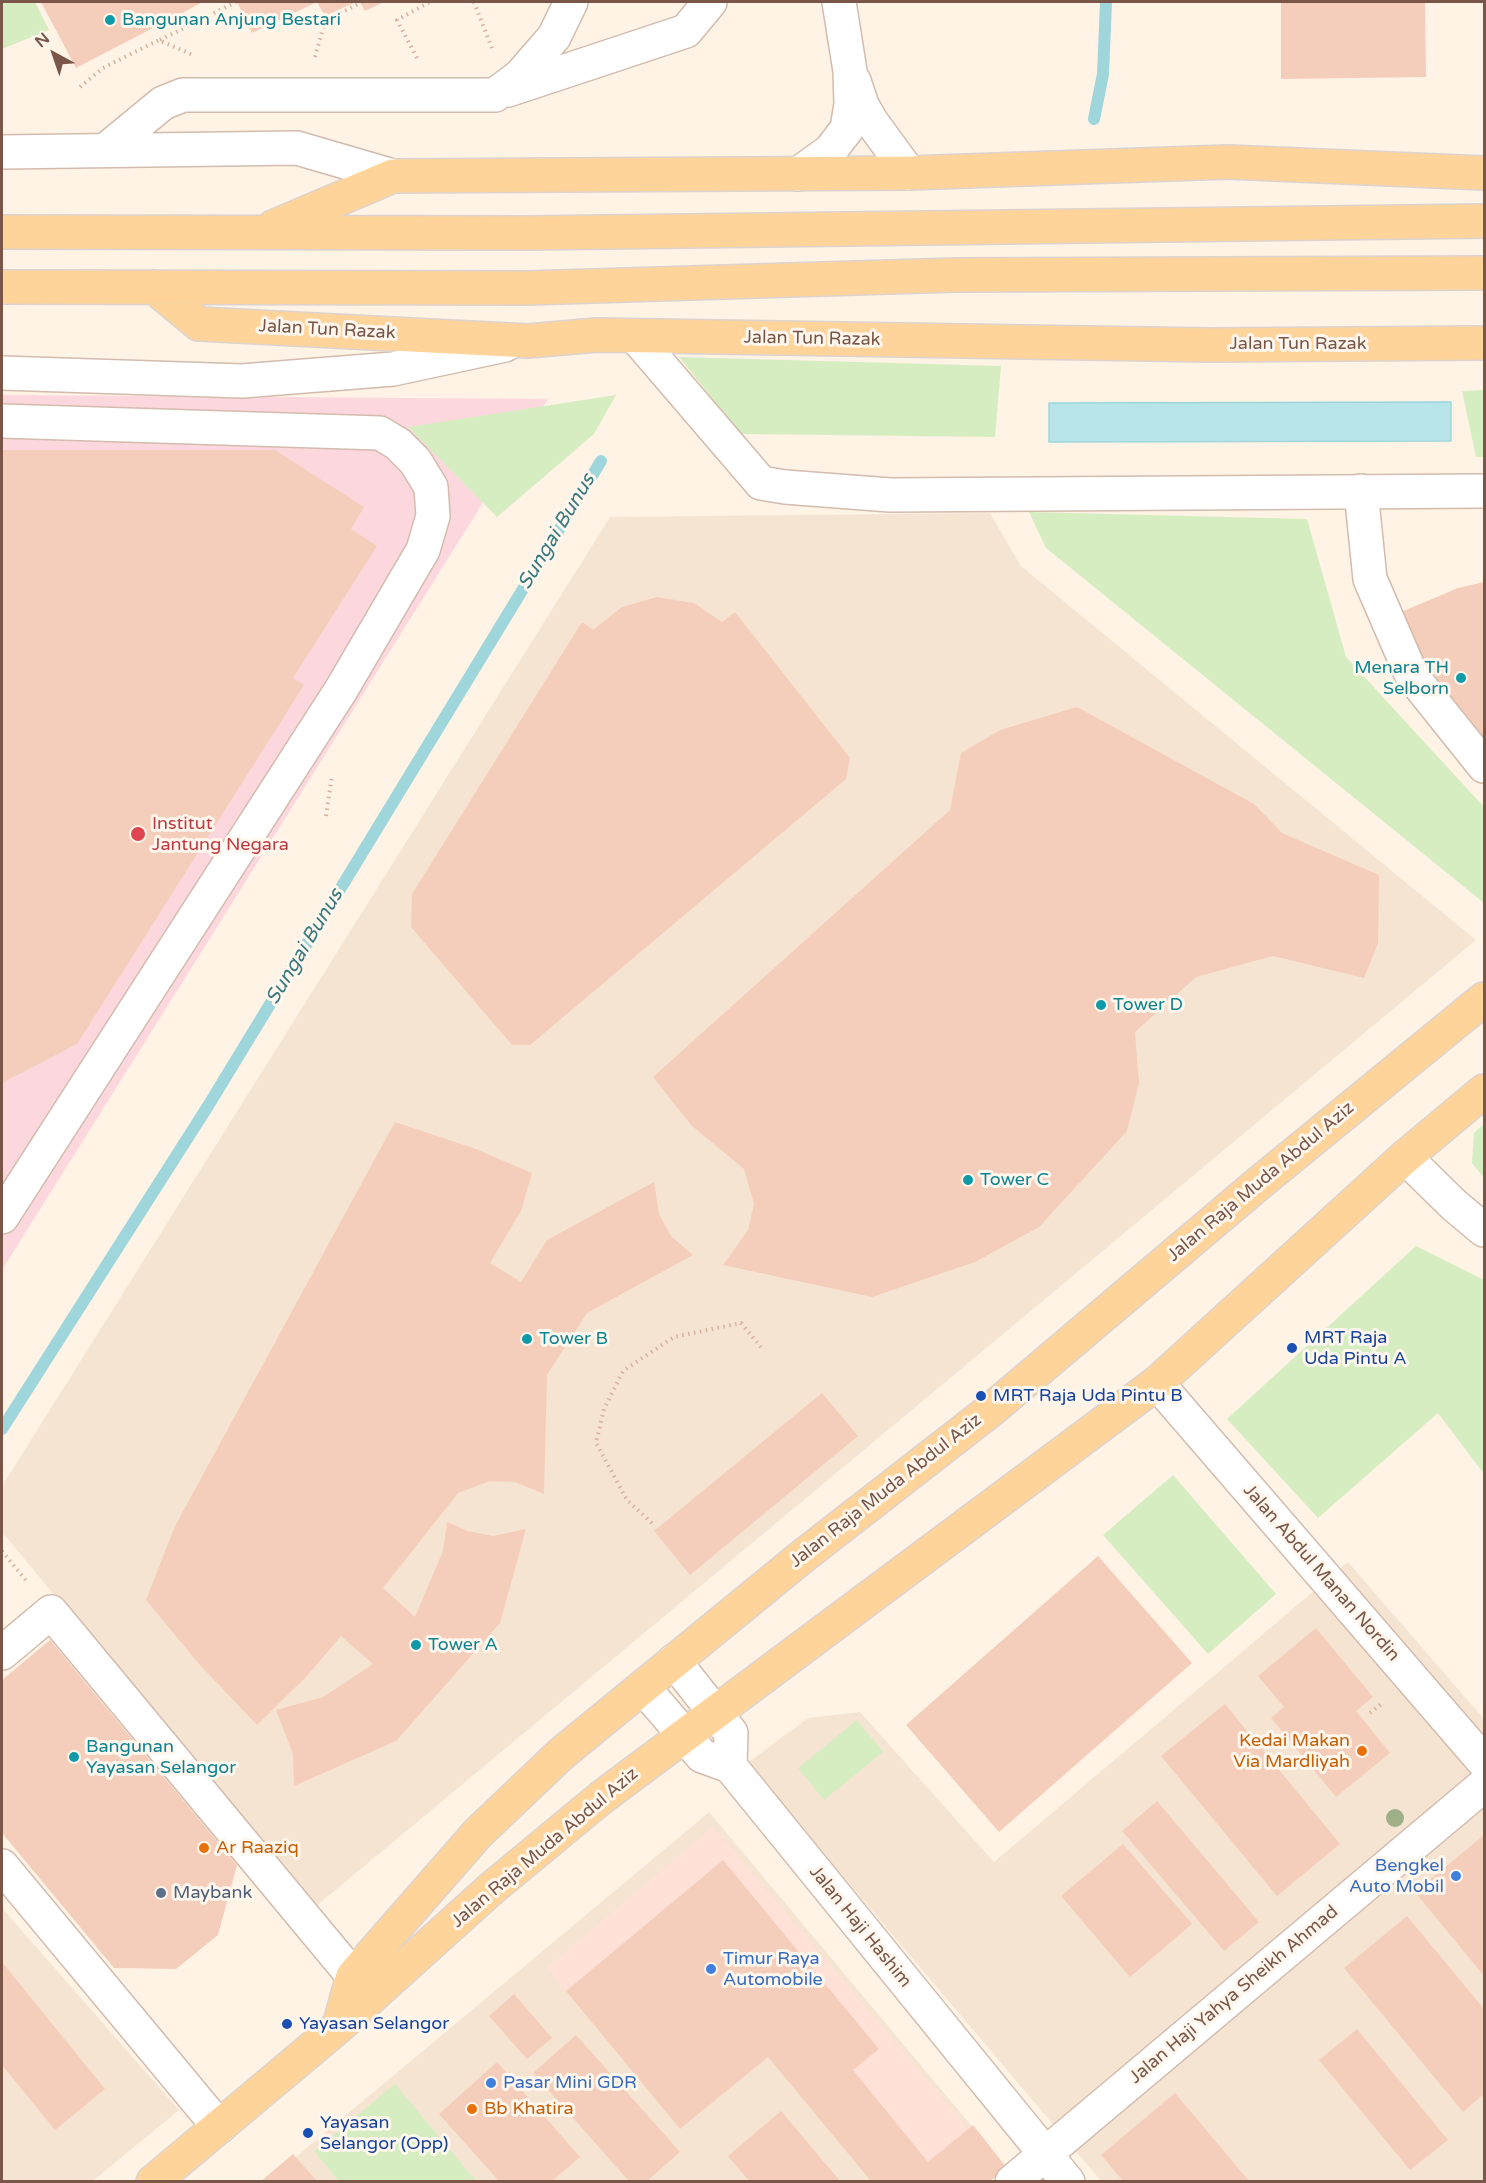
<!DOCTYPE html>
<html>
<head>
<meta charset="utf-8">
<style>
	body { margin:0 }
	#map { position:relative; width:1486px; height:2183px; overflow:hidden; background:#fef3e5; font-family:"Varela Round",sans-serif }
	canvas { display:block }
	.frame { position:absolute; inset:0; border:3px solid #795648; pointer-events:none }
	.north { position:absolute; left:24px; top:24px; width:60px; height:60px; -webkit-text-stroke:4px #fff7ed; paint-order:stroke; rotate:320deg; font-size:16px; font-weight:700; line-height:24px; text-align:center; color:#795648 }
	.north::after { content:''; display:block; margin:auto; width:21px; height:27px; background:#795648; clip-path:polygon(50% 0,100% 100%,50% 72%,0 100%) }
</style>
</head>
<body>
<div id="map">
<canvas width="1486" height="2183"></canvas>
<div class="frame"></div>
<div class="north">N</div>
</div>
<script>
const g = document.querySelector('canvas').getContext('2d');
g.lineJoin = 'round';
function paint(path, color) { g.fillStyle = color; g.fill(path, 'evenodd'); }
const toPath = rows => new Path2D(rows.map(r => 'M' + r).join(''));
function trace(path, color, width, dash) { g.strokeStyle = color; g.lineWidth = width; g.lineCap = dash ? 'butt' : 'round'; g.setLineDash(dash || []); g.stroke(path); }
function label(font, color, halo, rows, align = 'center') {
  g.font = font + ' "Varela Round",sans-serif'; g.lineWidth = 6; g.setLineDash([]); g.textBaseline = 'middle'; g.strokeStyle = halo; g.fillStyle = color; for (const [text, x, y, turn = 0] of rows) {
    g.save(); g.translate(x, y); g.rotate((+turn || 0) * Math.PI / 180); g.textAlign = isNaN(turn) ? turn : align; if (halo) g.strokeText(text, 0, 0); g.fillText(text, 0, 0); g.restore();
  }
}
const residential = toPath([
	[990,513,1021,566,1476,940,314,1908,2,1532,2,1486,610,517],
	[1348,1562,1484,1719,1484,2181,1101,2181,747,1763,808,1718,860,1712,994,1862],
	[709,1812,996,2155,965,2182,266,2182],
	[2,1908,179,2110,93,2181,2,2181]
]);
const commercial = toPath([
	[713,1827,990,2155,959,2181,882,2181,770,2049,680,2126,547,1968]
]);
const medical = toPath([
	[2,395,548,399,2,1270]
]);
const green = toPath([
	[2,2,35,2,49,30,2,49],
	[679,357,1001,366,995,437,741,434],
	[1484,390,1484,457,1476,457,1462,391],
	[616,395,594,434,497,517,408,427],
	[1029,512,1307,519,1346,657,1484,807,1484,903,1046,548],
	[1484,1124,1484,1178,1472,1163,1474,1133],
	[1416,1246,1484,1280,1484,1474,1438,1413,1318,1518,1227,1419],
	[1173,1475,1276,1594,1208,1654,1103,1535],
	[857,1720,883,1752,824,1800,798,1768],
	[395,2084,476,2181,339,2181,314,2151]
]);
const water = toPath([
	[1451,402,1451,441,1049,442,1049,403,1451,402]
]);
const stream = toPath([
	[1094,119,1103,74,1106,2],
	[2,1429,208,1106,601,461]
]);
const building = toPath([
	[41,2,203,2,76,68],
	[237,2,356,2,325,16,317,2,252,33],
	[360,2,384,2,365,11],
	[1281,2,1425,2,1426,77,1281,79],
	[2,450,275,450,364,507,351,529,377,546,293,678,304,685,77,1044,2,1083],
	[1484,582,1484,742,1480,742,1394,615,1458,588],
	[657,597,694,603,722,622,735,612,850,758,846,779,530,1045,512,1045,411,927,412,894,582,622,593,630,622,607],
	[1077,707,1254,804,1282,833,1379,875,1378,943,1364,978,1273,956,1196,977,1135,1032,1139,1083,1127,1131,1039,1227,975,1262,872,1297,723,1265,748,1230,754,1204,744,1169,691,1125,653,1077,950,810,961,753,1000,730],
	[395,1122,476,1149,532,1173,521,1211,490,1263,521,1282,547,1240,654,1182,659,1214,671,1236,693,1255,587,1313,547,1375,544,1494,515,1482,490,1481,458,1493,383,1588,415,1617,443,1551,447,1522,468,1531,493,1536,526,1529,500,1623,396,1741,294,1786,293,1754,276,1710,323,1697,373,1664,341,1636,307,1676,257,1725,199,1664,146,1600,175,1526],
	[822,1393,858,1436,690,1575,654,1531],
	[1098,1556,1192,1663,999,1832,906,1725],
	[1316,1628,1373,1697,1356,1711,1390,1753,1336,1797,1271,1718,1284,1707,1258,1676],
	[50,1640,237,1865,218,1935,176,1969,114,1968,2,1833,2,1680],
	[1225,1704,1340,1844,1277,1896,1161,1756],
	[1157,1801,1259,1922,1224,1951,1122,1831],
	[1484,1835,1484,1976,1415,1892],
	[1123,1844,1192,1924,1130,1977,1061,1896],
	[723,1860,879,2049,853,2070,928,2162,973,2125,1007,2168,990,2181,871,2181,768,2057,680,2129,566,1991],
	[1407,1916,1484,2009,1484,2094,1463,2112,1344,1968],
	[2,1962,105,2089,55,2130,2,2065],
	[514,1994,552,2038,527,2059,489,2016],
	[1357,2029,1448,2140,1410,2170,1319,2060],
	[576,2035,680,2152,647,2181,629,2181,533,2073],
	[497,2062,580,2157,552,2181,499,2181,439,2114],
	[1175,2093,1249,2181,1123,2181,1101,2155],
	[781,2111,840,2181,749,2181,728,2156],
	[293,2154,317,2181,261,2181]
]);
const path = toPath([
	[474,2,493,51],
	[160,40,236,2],
	[315,57,325,21,362,2],
	[417,58,397,20,430,2],
	[80,87,103,68,159,40,195,56],
	[326,816,332,775],
	[652,1523,627,1500,596,1443,604,1409,623,1371,674,1337,741,1323,761,1347],
	[2,1551,28,1583],
	[1370,1713,1384,1702]
]);
const minor = toPath([
	[854,81,862,105,871,121,909,173],
	[508,90,686,31,710,2],
	[107,149,163,103,183,95,495,95,520,76,554,37,571,2],
	[2,152,297,148,393,176],
	[798,174,830,151,847,129,851,104,850,71,839,2],
	[635,336,761,483,785,487,890,495,1484,491],
	[2,373,242,381,393,369,505,345],
	[2,421,380,433,398,444,415,461,431,487,433,516,423,550,341,690,2,1217],
	[1361,491,1370,579,1412,676,1484,766],
	[1405,1157,1454,1205,1484,1230],
	[1157,1383,1484,1762],
	[2,1653,51,1612,353,1976],
	[674,1661,731,1733,730,1766],
	[643,1687,702,1756,730,1766,1068,2182],
	[2,1866,219,2127],
	[1012,2182,1484,1785]
]);
const major = toPath([
	[273,227,393,176,909,173,1228,162,1484,173],
	[2,232,527,233,1484,221],
	[2,287,527,288,955,275,1484,273],
	[154,287,199,324,528,341,597,335,1209,345,1484,343],
	[339,2026,353,1976,478,1833,561,1754,803,1556,992,1409,1258,1184,1484,999],
	[153,2182,339,2026,492,1888,602,1797,1157,1383,1405,1157,1484,1091]
]);
const trees = [
	[1395,1818]
];
const markers = [
	[110,20,6,"#0f9aa8"],
	[1461,678,6,"#0f9aa8"],
	[138,834,8,"#e0444e"],
	[1101,1005,6,"#0f9aa8"],
	[968,1180,6,"#0f9aa8"],
	[527,1339,6,"#0f9aa8"],
	[1292,1348,6,"#1a4fb4"],
	[981,1396,6,"#1a4fb4"],
	[416,1645,6,"#0f9aa8"],
	[1362,1751,6,"#e8710a"],
	[74,1757,6,"#0f9aa8"],
	[204,1848,6,"#e8710a"],
	[1456,1876,6,"#3f7fe0"],
	[161,1893,6,"#5c6f8a"],
	[711,1969,6,"#3f7fe0"],
	[287,2024,6,"#1a4fb4"],
	[491,2083,6,"#3f7fe0"],
	[472,2109,6,"#e8710a"],
	[308,2133,6,"#1a4fb4"]
];
const cultureNames = [
	["Bangunan Anjung Bestari",122,20],
	["Menara TH",1449,668,"right"],
	["Selborn",1449,689,"right"],
	["Tower D",1113,1005],
	["Tower C",980,1180],
	["Tower B",539,1339],
	["Tower A",428,1645],
	["Bangunan",86,1747],
	["Yayasan Selangor",86,1768]
];
const streetNames = [
	["Jalan Tun Razak",327,330,3],
	["Jalan Tun Razak",812,339,1],
	["Jalan Tun Razak",1298,344],
	["Jalan Raja Muda Abdul Aziz",1261,1182,-40],
	["Jalan Raja Muda Abdul Aziz",886,1491,-38],
	["Jalan Abdul Manan Nordin",1321,1573,49],
	["Jalan Raja Muda Abdul Aziz",545,1848,-40],
	["Jalan Haji Hashim",860,1927,51],
	["Jalan Haji Yahya Sheikh Ahmad",1234,1995,-40]
];
const healthNames = [
	["Institut",152,824],
	["Jantung Negara",152,845]
];
const transitNames = [
	["MRT Raja",1304,1338],
	["Uda Pintu A",1304,1359],
	["MRT Raja Uda Pintu B",993,1396],
	["Yayasan Selangor",299,2024],
	["Yayasan",320,2123],
	["Selangor (Opp)",320,2144]
];
const foodNames = [
	["Kedai Makan",1350,1741,"right"],
	["Via Mardliyah",1350,1762,"right"],
	["Ar Raaziq",216,1848],
	["Bb Khatira",484,2109]
];
const shopNames = [
	["Bengkel",1444,1866,"right"],
	["Auto Mobil",1444,1887,"right"],
	["Timur Raya",723,1959],
	["Automobile",723,1980],
	["Pasar Mini GDR",503,2083]
];
const serviceNames = [
	["Maybank",173,1893]
];
const waterNames = [
	["Sungai Bunus",557,532,-59],
	["Sungai Bunus",305,947,-59]
];
paint(residential, '#f6e4d3');
paint(commercial, '#ffe1d8');
paint(medical, '#fcd8de');
paint(green, '#d6edc2');
paint(water, '#b8e5e9');
trace(water, '#9ed6dc', 1.5);
trace(stream, '#9ed6dc', 12);
paint(building, '#f5cebb');
trace(minor, '#d3bbad', 36);
trace(major, '#dcd3cf', 36);
trace(path, '#dab19e', 4, [1.5, 4.5]);
trace(minor, '#fff', 33);
trace(major, '#ffd49b', 33);
g.fillStyle = '#9fb088';
for (const [x, y] of trees) { g.beginPath(); g.arc(x, y, 9, 0, 2 * Math.PI); g.fill(); }
for (const [x, y, r, color] of markers) { const dot = new Path2D(); dot.arc(x, y, r, 0, 2 * Math.PI); g.fillStyle = color; g.fill(dot); trace(dot, '#fff7ed', 2); }
label('18px', '#0d838f', '#fff7ed', cultureNames, 'left');
label('18px', '#795648', '#fff7ed', streetNames);
label('18px', '#be3a42', '#fff7ed', healthNames, 'left');
label('18px', '#164399', '#fff7ed', transitNames, 'left');
label('18px', '#c56008', '#fff7ed', foodNames, 'left');
label('18px', '#366cbe', '#fff7ed', shopNames, 'left');
label('18px', '#4e5e75', '#fff7ed', serviceNames, 'left');
label('italic 20px', '#3a787f', '#fff7ed', waterNames);
</script>
</body>
</html>
